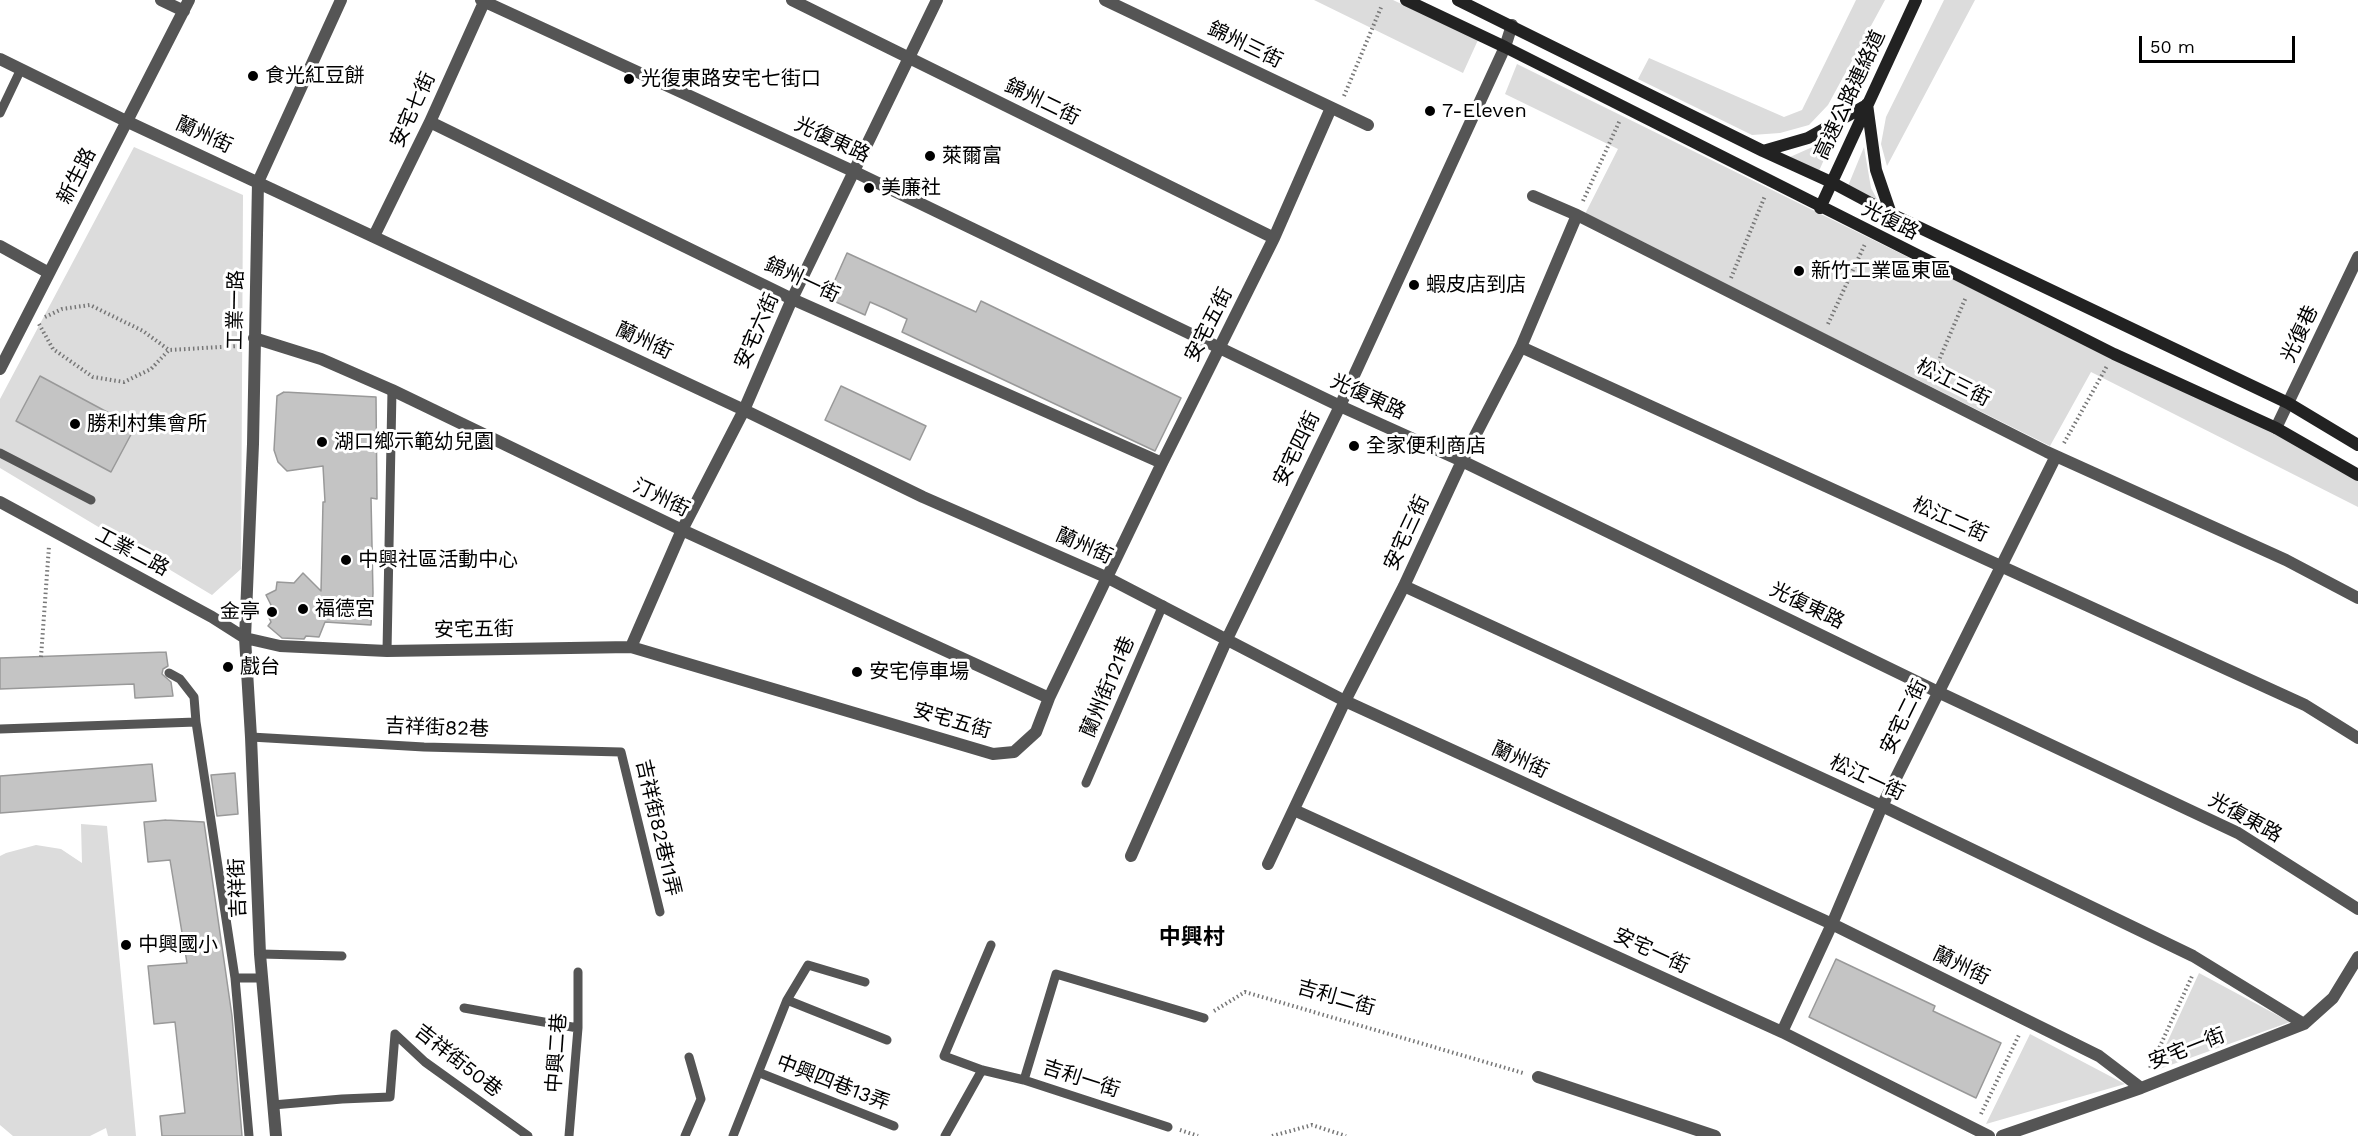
<!DOCTYPE html>
<html>
<head>
<meta charset="utf-8">
<style>
	body { margin:0 }
	#map { position:relative; width:2358px; height:1136px; overflow:hidden; background:#fff; font-family:"Work Sans",sans-serif }
	canvas { display:block }
	.scale { position:absolute; left:2139px; top:36px; width:156px; height:27px; box-sizing:border-box; border:3px solid #000; border-top:0; padding-left:8px; font-size:18px; line-height:21px; white-space:nowrap; color:#000; -webkit-text-stroke:4px #fff; paint-order:stroke }
</style>
</head>
<body>
<div id="map">
<canvas width="2358" height="1136"></canvas>
<div class="scale">50 m</div>
</div>
<script>
const g = document.querySelector('canvas').getContext('2d');
g.lineJoin = 'round';
function paint(path, color) { g.fillStyle = color; g.fill(path, 'evenodd'); }
const toPath = rows => new Path2D(rows.map(r => 'M' + r).join(''));
function trace(path, color, width, dash) { g.strokeStyle = color; g.lineWidth = width; g.lineCap = dash ? 'butt' : 'round'; g.setLineDash(dash || []); g.stroke(path); }
function label(font, color, halo, rows, align = 'center') {
  g.font = font + ' "Work Sans","Noto Sans TC",sans-serif'; g.lineWidth = 6; g.setLineDash([]); g.textBaseline = 'middle'; g.strokeStyle = halo; g.fillStyle = color; for (const [text, x, y, turn = 0] of rows) {
    g.save(); g.translate(x, y); g.rotate((+turn || 0) * Math.PI / 180); g.textAlign = isNaN(turn) ? turn : align; if (halo) g.strokeText(text, 0, 0); g.fillText(text, 0, 0); g.restore();
  }
}
const green = toPath([
	[1314,0,1393,0,1478,40,1463,73],
	[1856,0,1885,0,1828,105,1809,125,1780,133,1752,135,1638,79,1649,58,1784,117,1802,110],
	[1944,0,1975,0,1887,166,1881,144,1886,117],
	[1517,64,2102,353,2275,433,2358,481,2358,507,2091,372,2050,446,1585,214,1618,149,1505,94],
	[1836,132,1819,171,1790,157,1817,145],
	[134,147,243,195,241,569,212,595,0,468,0,399],
	[1864,147,1871,188,1878,201,1848,186],
	[81,824,107,826,136,1136,108,1136,106,1128,90,1136,13,1136,0,1125,0,856,6,853,36,845,61,849,82,863],
	[2199,973,2290,1022,2154,1071],
	[2030,1034,2125,1084,1986,1124]
]);
const building = toPath([
	[847,253,976,312,981,301,1181,398,1155,451,902,332,907,319,886,309,870,302,865,315,827,298,847,253],
	[40,376,135,427,111,472,16,421,40,376],
	[841,386,926,426,910,460,825,420,841,386],
	[284,392,376,397,377,499,371,498,373,593,371,625,325,622,319,637,306,636,304,639,282,638,268,626,271,622,267,613,271,605,266,595,276,590,277,582,294,583,303,573,321,591,323,502,325,502,323,466,287,471,278,462,274,450,277,396,284,392],
	[166,652,168,666,163,669,162,674,171,682,173,696,135,698,134,684,0,689,0,658,166,652],
	[152,764,156,801,0,813,0,776,152,764],
	[235,773,238,814,217,816,211,775,235,773],
	[166,820,204,822,232,1016,242,1136,162,1136,160,1116,185,1113,175,1022,154,1024,148,966,187,963,170,860,148,862,144,822,166,820],
	[1836,959,1935,1006,1933,1011,2001,1043,1976,1098,1809,1017,1836,959]
]);
const path = toPath([
	[1344,96,1382,5],
	[1583,201,1620,120],
	[1731,278,1765,196],
	[45,317,62,309,90,305,143,331,169,350],
	[39,324,53,349,93,377,124,382,151,369,169,350,239,346],
	[1828,324,1865,244],
	[1931,379,1966,297],
	[2064,443,2107,366],
	[41,657,49,546],
	[1214,1011,1245,992,1523,1073],
	[2150,1068,2193,974],
	[1981,1114,2019,1035],
	[1180,1130,1198,1136],
	[1272,1136,1312,1125,1346,1136]
]);
const lane = toPath([
	[0,113,21,69],
	[0,453,91,500],
	[387,651,392,390],
	[169,673,180,679,194,697,196,722],
	[0,729,196,722,235,978,249,1136],
	[251,737,424,747,621,752,660,912],
	[1086,783,1163,605],
	[991,945,944,1056,982,1070,1024,1080,1168,1127],
	[260,954,342,956],
	[235,978,262,978],
	[787,1000,887,1040],
	[464,1008,578,1028],
	[760,1073,894,1126],
	[1024,1080,1056,974,1204,1018],
	[273,1105,342,1099,390,1097,395,1034,425,1062,528,1136],
	[569,1136,578,1028,578,972],
	[685,1136,701,1099,689,1057],
	[733,1136,787,1000,808,965,865,982],
	[945,1136,982,1070]
]);
const street = toPath([
	[161,0,184,11],
	[481,0,855,172,1340,406,1462,461,1938,692,2238,833,2358,909],
	[792,0,1274,238],
	[1105,0,1368,125],
	[0,59,126,121,744,410,923,497,1108,578,1345,701,1832,924,2099,1056,2141,1088],
	[430,122,792,299,1162,463],
	[1533,196,1577,215,2047,452,2286,560,2358,598],
	[374,236,430,122,485,0],
	[0,246,49,273],
	[254,338,321,359,392,390,682,530,1049,698],
	[1521,347,2305,705,2358,738],
	[0,369,189,0],
	[2276,428,2358,257],
	[0,502,212,617,245,638,280,646,387,651,631,647,993,754,1014,752,1036,732,1049,698,1162,463,1274,238,1331,108],
	[1404,586,1882,806,2193,956,2304,1024],
	[631,647,682,530,744,410,792,299,937,0],
	[1294,810,1782,1032,1989,1136],
	[1131,856,1227,639,1340,406,1505,47,1512,25],
	[1268,864,1345,701,1404,586,1462,461,1521,347,1577,215],
	[1782,1032,1832,924,1882,806,2056,456],
	[1538,1077,1715,1136],
	[276,1136,260,954,251,737,245,638,253,444,258,182,341,0],
	[2002,1136,2141,1088,2304,1024,2333,998,2358,957]
]);
const secondary = toPath([
	[1406,0,1505,47,2114,354,2276,428,2358,475],
	[1458,0,1763,151,1831,182,1891,214,2288,403,2358,445],
	[1867,104,1876,170,1891,214],
	[1763,151,1808,138,1865,106],
	[1820,208,1916,0]
]);
const markers = [
	[253,76,6,"#000"],
	[629,79,6,"#000"],
	[1430,111,6,"#000"],
	[930,156,6,"#000"],
	[869,188,6,"#000"],
	[1799,271,6,"#000"],
	[1414,285,6,"#000"],
	[75,424,6,"#000"],
	[322,442,6,"#000"],
	[1354,446,6,"#000"],
	[346,560,6,"#000"],
	[303,609,6,"#000"],
	[272,612,6,"#000"],
	[228,667,6,"#000"],
	[857,672,6,"#000"],
	[126,945,6,"#000"]
];
const streetNames = [
	["錦州三街",1245,45,26],
	["高速公路連絡道",1850,95,-65],
	["錦州二街",1042,102,26],
	["安宅七街",413,110,-65],
	["蘭州街",204,135,25],
	["光復東路",832,140,25],
	["新生路",77,176,-63],
	["光復路",1890,221,26],
	["錦州一街",802,280,25],
	["工業一路",236,310,-89],
	["安宅五街",1209,325,-63],
	["安宅六街",757,331,-66],
	["光復巷",2300,334,-65],
	["蘭州街",644,341,25],
	["松江三街",1953,383,27],
	["光復東路",1368,397,25],
	["安宅四街",1297,449,-64],
	["汀州街",661,498,26],
	["松江二街",1950,520,24],
	["安宅三街",1407,533,-65],
	["蘭州街",1084,546,24],
	["工業二路",132,552,28],
	["光復東路",1807,606,26],
	["安宅五街",474,630,-1],
	["蘭州街121巷",1108,687,-67],
	["安宅二街",1904,717,-64],
	["安宅五街",952,721,16],
	["吉祥街82巷",437,728,2],
	["蘭州街",1520,760,25],
	["松江一街",1867,778,25],
	["光復東路",2245,818,29],
	["吉祥街82巷11弄",658,828,77],
	["吉祥街",238,888,-92],
	["安宅一街",1651,951,25],
	["蘭州街",1961,966,26],
	["吉利二街",1336,998,16],
	["安宅一街",2187,1049,-21],
	["中興二巷",557,1053,-86],
	["吉祥街50巷",458,1061,38],
	["吉利一街",1081,1079,18],
	["中興四巷13弄",833,1083,21]
];
const poiNames = [
	["食光紅豆餅",265,76],
	["光復東路安宅七街口",641,79],
	["7-Eleven",1442,111],
	["萊爾富",942,156],
	["美廉社",881,188],
	["新竹工業區東區",1811,271],
	["蝦皮店到店",1426,285],
	["勝利村集會所",87,424],
	["湖口鄉示範幼兒園",334,442],
	["全家便利商店",1366,446],
	["中興社區活動中心",358,560],
	["福德宮",315,609],
	["金亭",260,612,"right"],
	["戲台",240,667],
	["安宅停車場",869,672],
	["中興國小",138,945]
];
const quarterNames = [
	["中興村",1192,938]
];
paint(green, '#dcdcdc');
paint(building, '#c4c4c4');
trace(building, '#999', 1.5);
trace(path, '#777', 4, [1.5, 3]);
trace(lane, '#555', 9);
trace(street, '#555', 12);
trace(secondary, '#222', 12);
for (const [x, y, r, color] of markers) { const dot = new Path2D(); dot.arc(x, y, r, 0, 2 * Math.PI); g.fillStyle = color; g.fill(dot); trace(dot, '#fff', 2); }
label('20px', '#000', '#fff', streetNames);
label('20px', '#000', '#fff', poiNames, 'left');
label('bold 22px', '#000', '#fff', quarterNames);
</script>
</body>
</html>
